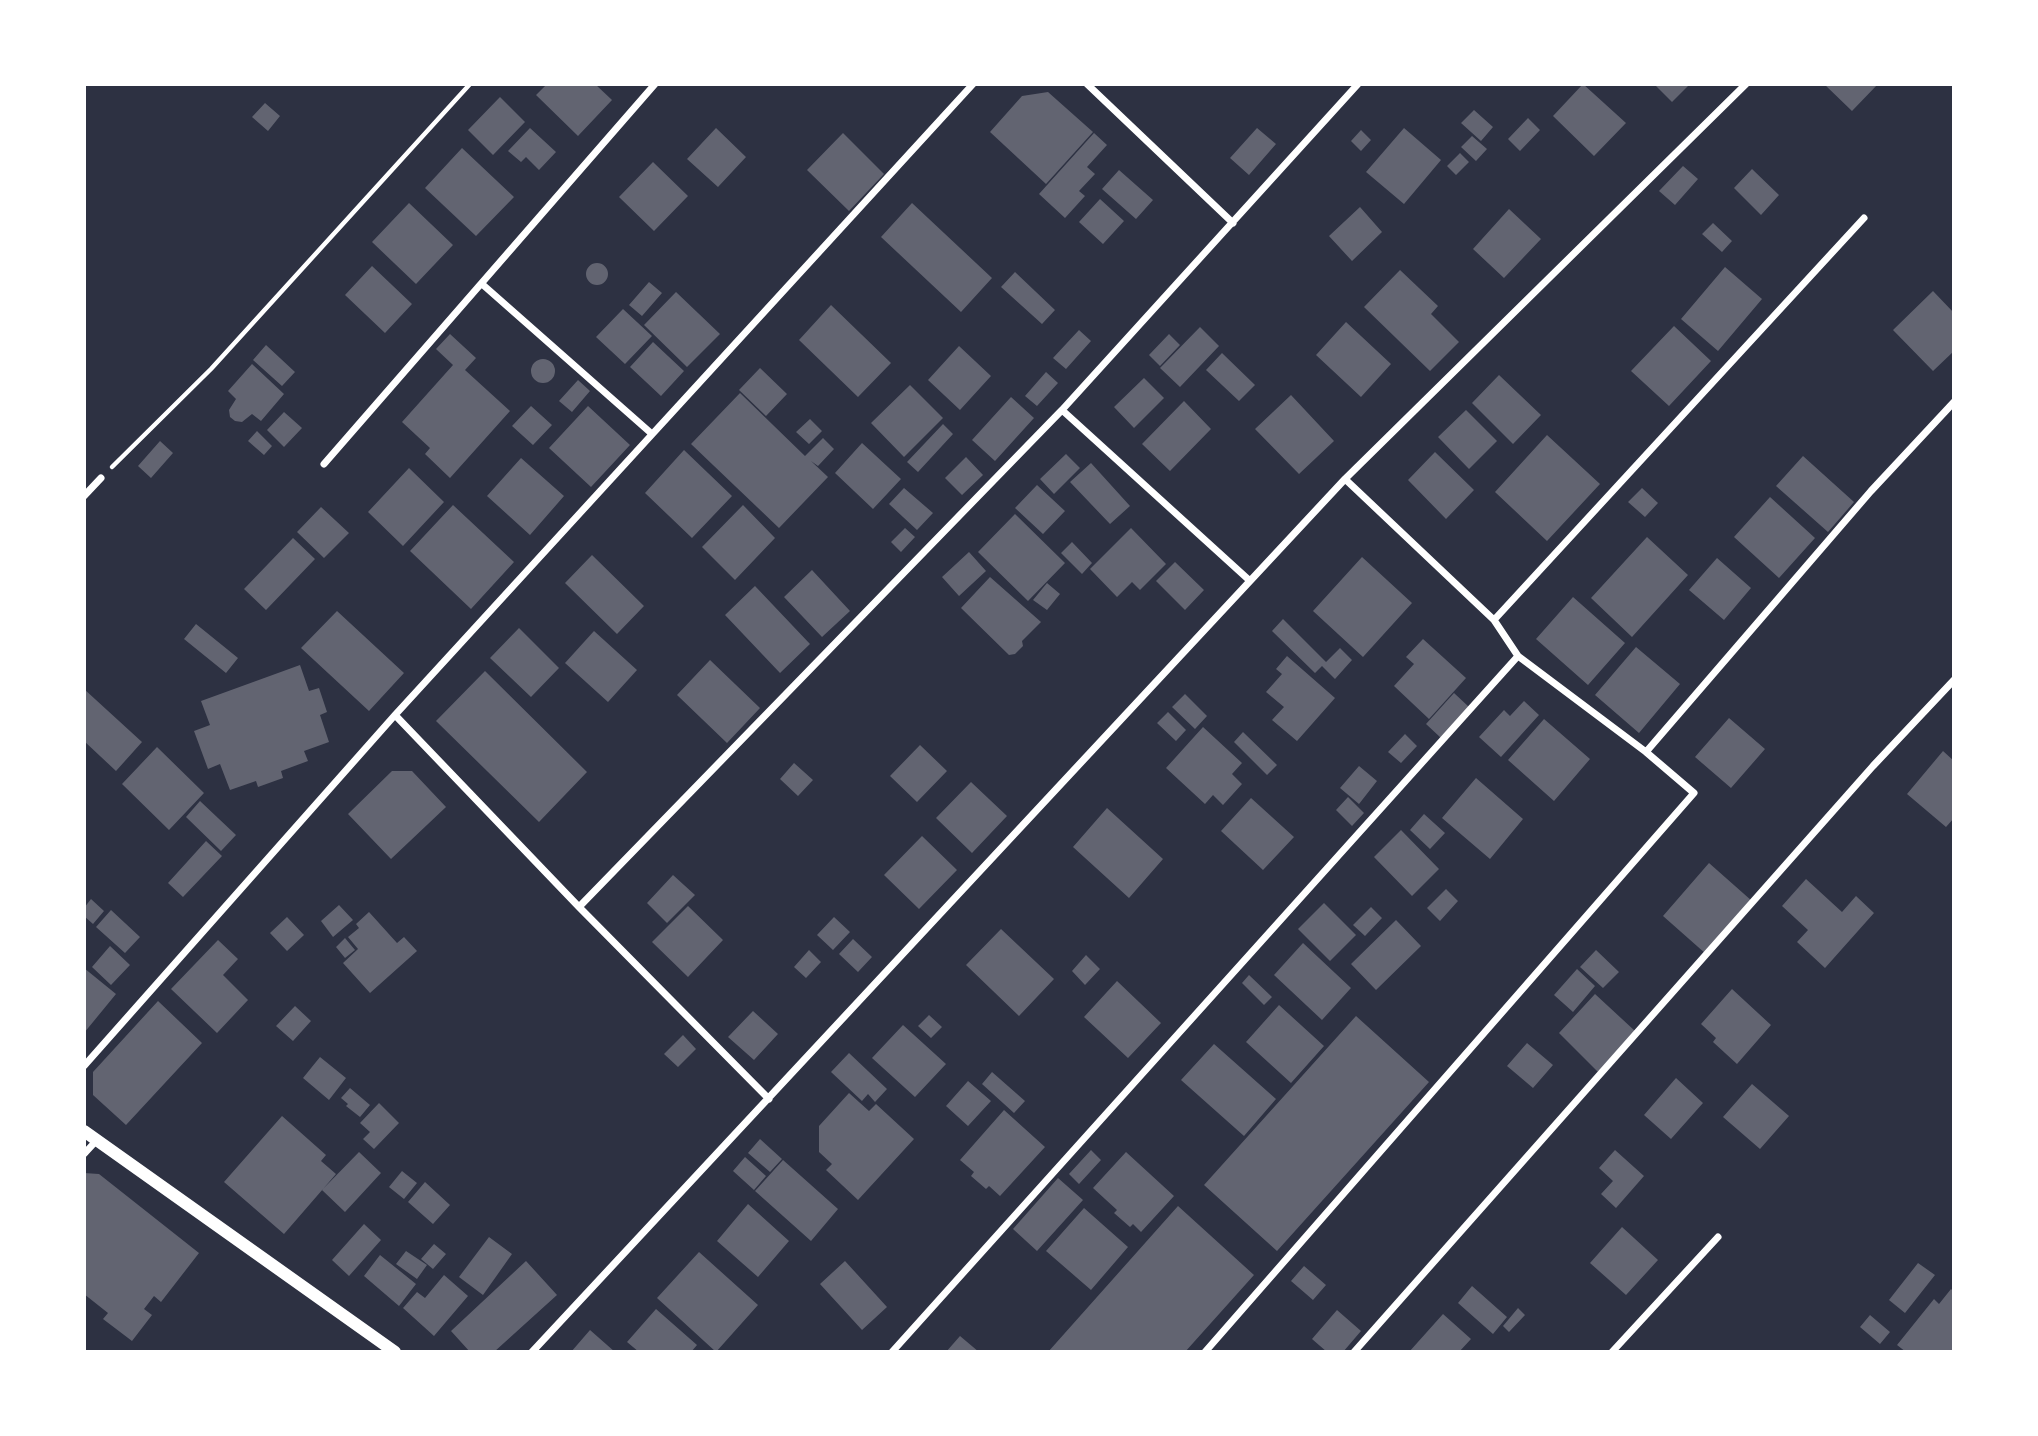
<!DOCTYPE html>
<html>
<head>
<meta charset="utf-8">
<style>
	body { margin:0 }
	#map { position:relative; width:2038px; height:1436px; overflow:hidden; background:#2d3142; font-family:"PT Sans",sans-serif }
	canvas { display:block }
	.frame { position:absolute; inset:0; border:86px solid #fff; pointer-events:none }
</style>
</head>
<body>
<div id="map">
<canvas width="2038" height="1436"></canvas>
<div class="frame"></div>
</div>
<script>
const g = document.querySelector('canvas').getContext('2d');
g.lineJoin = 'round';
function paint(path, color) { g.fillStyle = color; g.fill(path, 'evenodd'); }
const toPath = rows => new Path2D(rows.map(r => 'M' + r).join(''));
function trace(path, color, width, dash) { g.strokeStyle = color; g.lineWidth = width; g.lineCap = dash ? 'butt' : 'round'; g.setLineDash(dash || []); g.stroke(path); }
const building = toPath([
	[547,84,595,84,612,100,578,136,536,95],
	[1583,84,1626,123,1594,156,1553,116],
	[1654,84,1690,84,1672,102],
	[1824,84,1878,84,1852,111],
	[1048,92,1093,132,1046,184,990,132,1022,96],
	[500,97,525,122,493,155,468,130],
	[265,103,280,116,268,131,252,117],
	[1474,110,1493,127,1481,141,1461,123],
	[1528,118,1540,130,1520,151,1508,139],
	[530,128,556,152,539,170,526,157,521,162,508,151],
	[716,128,746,157,718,187,687,159],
	[1257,128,1276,144,1249,175,1230,158],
	[1404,128,1441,160,1404,204,1366,172],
	[1361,130,1371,140,1361,151,1351,141],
	[843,133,884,174,849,211,807,170],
	[1094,133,1107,145,1087,167,1095,174,1079,191,1085,196,1065,218,1039,194],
	[1472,136,1487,149,1476,161,1461,147],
	[462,148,514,197,476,236,425,188],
	[1460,153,1469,162,1456,175,1447,166],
	[653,162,688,196,654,231,619,197],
	[1683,166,1698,179,1675,205,1659,191],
	[1752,169,1779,195,1761,215,1734,188],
	[1119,170,1153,200,1136,219,1102,189],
	[1100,199,1124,221,1103,244,1079,222],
	[409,203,453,245,416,284,372,242],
	[912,203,992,278,961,312,881,237],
	[1360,207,1382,232,1352,261,1329,236],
	[1509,209,1541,239,1504,278,1473,249],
	[1713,223,1732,241,1722,252,1702,234],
	'586 274a11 11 0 1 1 22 0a11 11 0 1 1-22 0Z',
	[372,266,412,304,385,333,345,295],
	[1725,267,1762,299,1718,351,1681,319],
	[1400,270,1438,306,1431,314,1459,342,1430,371,1364,307],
	[1015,272,1055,310,1042,324,1001,287],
	[649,282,662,293,642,316,629,305],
	[1933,291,1954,313,1954,351,1933,371,1893,330],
	[676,292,720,334,687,367,644,325],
	[831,305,891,363,858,397,799,340],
	[623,309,652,336,625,364,596,337],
	[1346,322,1391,364,1361,397,1316,355],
	[1674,326,1711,361,1669,406,1631,371],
	[1200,327,1219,346,1180,387,1160,368],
	[1079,330,1091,341,1066,369,1053,358],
	[450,334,476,358,465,370,510,411,450,478,425,454,430,448,402,422,453,365,436,349],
	[1169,334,1180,345,1160,366,1149,355],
	[653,342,684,371,661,396,630,367],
	[266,345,295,372,282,386,253,360],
	[959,346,991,376,960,410,928,380],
	[1222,353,1255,385,1239,401,1206,370],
	'531 371a12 12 0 1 1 24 0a12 12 0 1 1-24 0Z',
	[252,364,284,394,261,421,252,414,242,422,235,421,230,417,229,410,236,399,228,391],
	[760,368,787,394,766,416,739,390],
	[1046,372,1058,383,1037,406,1025,396],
	[1499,375,1541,415,1513,444,1472,403],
	[1144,378,1164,398,1134,428,1114,407],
	[578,380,590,391,572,412,559,401],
	[910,385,943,418,904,457,871,423],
	[740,393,805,456,823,438,834,449,818,466,811,461,828,477,779,528,691,444],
	[1291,395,1334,441,1299,474,1255,429],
	[1011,397,1034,418,995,461,972,440],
	[1184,401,1211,429,1170,471,1142,444],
	[531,406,552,425,533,445,512,426],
	[588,406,630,445,591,487,549,448],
	[1466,410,1497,441,1469,469,1438,437],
	[284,412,302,428,284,447,267,430],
	[810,419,822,431,809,444,796,432],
	[943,424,953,434,918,472,907,462],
	[257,431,272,446,264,455,248,441],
	[1547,435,1600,484,1547,541,1495,492],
	[160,441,173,453,151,478,138,466],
	[862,443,901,479,873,509,835,473],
	[684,450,732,496,692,538,645,493],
	[1435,452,1474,490,1446,519,1408,480],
	[1066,454,1080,468,1054,494,1040,479],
	[1803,456,1854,502,1828,532,1776,486],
	[966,457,983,475,962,495,945,478],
	[521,458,564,496,530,535,487,496],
	[1091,463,1130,506,1110,524,1070,482],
	[409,468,444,502,403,546,368,512],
	[1037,485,1065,511,1043,534,1015,508],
	[904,488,933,513,917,530,889,504],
	[1642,488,1658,503,1645,517,1628,502],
	[1770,497,1815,538,1779,578,1734,537],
	[453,505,514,562,471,609,410,551],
	[743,505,775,538,735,580,702,547],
	[321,507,349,533,324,558,297,532],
	[1015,514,1065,563,1028,601,978,552],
	[905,528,915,537,901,552,891,542],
	[1131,528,1166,564,1140,590,1132,582,1117,597,1090,569],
	[1647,537,1688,575,1632,637,1591,598],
	[293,538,315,559,266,610,244,589],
	[1072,542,1092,563,1082,574,1061,553],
	[969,552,986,571,959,596,942,577],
	[592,555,644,606,617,634,565,583],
	[1362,557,1412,603,1363,657,1313,611],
	[1717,558,1751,588,1724,620,1689,590],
	[1175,562,1204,590,1185,610,1156,581],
	[812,570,850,611,822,637,784,597],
	[990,577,1041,622,1022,641,1023,646,1015,654,1009,655,961,608],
	[1047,583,1060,594,1047,610,1033,600],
	[755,586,810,644,780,673,725,615],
	[1573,597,1625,643,1588,685,1536,639],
	[337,611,404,673,369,711,301,648],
	[1283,619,1326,662,1340,648,1352,660,1335,679,1322,666,1315,673,1272,631],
	[196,624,238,658,226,673,184,639],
	[519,628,559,668,531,697,490,658],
	[594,631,637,670,608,702,565,663],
	[1423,639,1466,678,1429,719,1394,686,1414,664,1406,657],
	[1636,647,1680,684,1639,733,1595,695],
	[1287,656,1335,698,1297,741,1272,720,1284,707,1266,692,1282,674,1276,669],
	[710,660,760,708,727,743,677,695],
	[300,665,309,691,319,688,327,712,320,715,329,742,304,751,308,761,281,771,283,778,258,787,256,781,230,790,220,764,208,769,194,731,210,725,201,701],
	[485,671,587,772,539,822,436,721],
	[84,689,142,742,116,771,84,741],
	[1454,693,1469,707,1441,738,1426,724],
	[1185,694,1207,716,1195,729,1172,707],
	[1524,701,1539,715,1501,757,1479,737,1504,710,1510,716],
	[1168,712,1186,730,1176,741,1157,723],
	[1729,718,1765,749,1731,788,1695,757],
	[1544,719,1590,759,1554,801,1508,760],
	[1203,727,1242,763,1232,774,1242,784,1223,805,1213,795,1205,804,1166,768],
	[1243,732,1277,765,1267,775,1234,742],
	[1405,734,1417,746,1401,763,1388,752],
	[920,745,947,771,917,802,890,776],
	[157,747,204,793,169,830,122,784],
	[1943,751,1954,761,1954,818,1946,827,1907,794],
	[794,763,813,780,798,796,780,779],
	[1359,766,1377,781,1359,804,1340,788],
	[392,771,412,771,446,807,391,859,348,814],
	[1476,778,1523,819,1490,859,1442,818],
	[971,782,1007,816,972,853,936,818],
	[1348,797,1364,813,1352,826,1336,810],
	[1251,798,1294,837,1263,870,1221,831],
	[200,801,236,835,221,851,186,817],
	[1107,808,1163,859,1129,898,1073,847],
	[1424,814,1445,833,1430,849,1410,830],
	[1401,830,1439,869,1412,896,1374,857],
	[922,836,957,870,919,909,884,875],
	[206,841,222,856,183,897,168,883],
	[1709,863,1752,901,1706,954,1663,916],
	[673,875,695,895,667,923,647,903],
	[1806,879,1842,912,1856,896,1874,913,1825,968,1797,942,1808,930,1782,906],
	[1446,889,1458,901,1440,921,1427,908],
	[91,899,104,911,93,924,84,916,84,908],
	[1324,903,1356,935,1330,961,1298,929],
	[339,905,353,920,333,937,321,921],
	[688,906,723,940,688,977,652,942],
	[1371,907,1382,918,1365,936,1353,925],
	[111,910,140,937,125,953,96,927],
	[369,912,397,943,404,937,417,951,370,993,343,963,358,949,348,937,359,928,356,924],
	[287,917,304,935,287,951,270,933],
	[834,917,850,932,833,950,817,935],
	[1396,920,1421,946,1376,990,1351,964],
	[1001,929,1054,979,1019,1016,966,965],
	[345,938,355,950,345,958,336,947],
	[853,939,872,957,858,972,839,954],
	[218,940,238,959,223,975,248,1000,217,1033,171,989],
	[1303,943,1351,988,1322,1020,1274,975],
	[110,946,130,965,111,985,92,967],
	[809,950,821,962,806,978,794,967],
	[1596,950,1619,972,1603,988,1580,967],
	[1086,955,1100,969,1085,985,1072,971],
	[84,968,116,994,84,1033],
	[1577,969,1595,986,1573,1012,1554,995],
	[1249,975,1272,997,1264,1005,1242,983],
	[1117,981,1161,1023,1128,1058,1084,1017],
	[1732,989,1771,1025,1737,1064,1713,1042,1716,1038,1701,1024],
	[1595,994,1635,1031,1598,1072,1559,1033],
	[158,1001,202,1043,126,1125,93,1095,93,1072],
	[1279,1005,1324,1046,1291,1083,1246,1042],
	[295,1006,311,1021,293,1041,276,1026],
	[753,1011,778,1034,754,1060,728,1037],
	[929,1015,942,1027,931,1038,918,1026],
	[1356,1016,1429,1082,1277,1251,1204,1185],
	[903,1025,946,1064,915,1097,872,1058],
	[683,1035,696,1049,678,1067,664,1054],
	[1527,1043,1553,1065,1533,1088,1507,1066],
	[1214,1044,1276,1099,1244,1136,1181,1080],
	[849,1053,887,1089,875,1102,868,1094,862,1101,831,1072],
	[320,1057,346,1078,329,1100,303,1078],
	[992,1072,1025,1101,1014,1113,982,1084],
	[1676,1078,1703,1103,1671,1139,1644,1115],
	[968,1081,991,1101,968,1126,946,1106],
	[1752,1084,1789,1116,1760,1149,1723,1117],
	[350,1088,370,1105,360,1117,346,1106,348,1104,341,1098],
	[849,1093,869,1111,876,1104,914,1139,858,1200,826,1170,832,1164,819,1152,819,1126],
	[379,1103,399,1123,374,1149,363,1139,370,1132,360,1123],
	[1004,1110,1045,1147,1000,1196,989,1186,986,1189,971,1176,974,1172,960,1160],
	[282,1116,326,1155,321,1161,336,1174,284,1234,224,1182],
	[760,1139,782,1159,770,1172,748,1153],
	[1091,1150,1101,1160,1079,1184,1069,1174],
	[1615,1150,1644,1176,1616,1208,1601,1194,1613,1181,1599,1168],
	[359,1152,381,1173,345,1212,322,1190],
	[1126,1152,1174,1196,1141,1232,1133,1224,1130,1227,1114,1213,1117,1210,1093,1188],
	[745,1157,766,1176,754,1190,733,1171],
	[783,1160,838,1209,811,1241,755,1191],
	[402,1171,417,1183,404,1199,389,1187],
	[84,1173,99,1174,199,1253,161,1302,154,1296,144,1309,152,1315,132,1341,103,1319,108,1313,84,1294],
	[1058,1178,1083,1200,1037,1251,1013,1229],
	[425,1182,450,1205,433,1224,408,1202],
	[748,1204,789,1241,758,1277,717,1241],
	[1178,1206,1254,1275,1185,1352,1048,1352],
	[1084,1208,1128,1247,1091,1290,1046,1251],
	[364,1224,381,1240,349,1276,332,1260],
	[1622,1227,1658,1260,1626,1295,1590,1263],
	[489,1237,512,1254,483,1295,459,1277],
	[434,1244,446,1254,433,1269,421,1259],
	[406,1251,427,1265,417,1279,396,1264],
	[699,1252,758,1305,716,1352,657,1298],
	[380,1255,416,1284,399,1306,364,1276],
	[526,1261,557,1295,494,1352,470,1352,451,1331],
	[845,1261,887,1307,862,1330,820,1284],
	[1918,1263,1935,1275,1905,1313,1889,1300],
	[1304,1266,1326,1285,1313,1300,1291,1281],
	[444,1275,468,1296,434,1336,403,1308,417,1292,425,1298],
	[1472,1286,1507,1317,1493,1334,1458,1303],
	[1951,1289,1954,1292,1954,1352,1906,1352,1897,1345,1934,1299,1939,1304],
	[1518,1308,1525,1315,1509,1332,1503,1326],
	[656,1309,697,1345,691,1352,639,1352,627,1342],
	[1337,1310,1361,1331,1343,1352,1327,1352,1312,1339],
	[1443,1314,1471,1339,1459,1352,1409,1352],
	[1870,1315,1890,1332,1880,1344,1860,1327],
	[590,1330,615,1352,571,1352],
	[960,1336,979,1352,946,1352]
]);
const path = toPath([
	[112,467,211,369,470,84]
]);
const minor = toPath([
	[1087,84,1233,223],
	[482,284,652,434],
	[1062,410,1249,580],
	[324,464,655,84],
	[84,496,101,478],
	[1494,620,1864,218],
	[395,715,579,907,769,1099],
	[1646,752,1871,491,1954,402],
	[579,907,1062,410,1358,84],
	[84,1066,395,715,973,84],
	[84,1154,96,1141],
	[532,1352,1345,479,1746,84],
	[892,1352,1518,656],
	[1205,1352,1694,793,1646,752,1518,656,1494,620,1345,479],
	[1354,1352,1873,766,1954,680],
	[1612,1352,1718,1237]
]);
const tertiary = toPath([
	[84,1131,395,1352]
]);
paint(building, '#626471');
trace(path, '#fff', 4.5);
trace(minor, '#fff', 7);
trace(tertiary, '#fff', 12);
</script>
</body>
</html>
